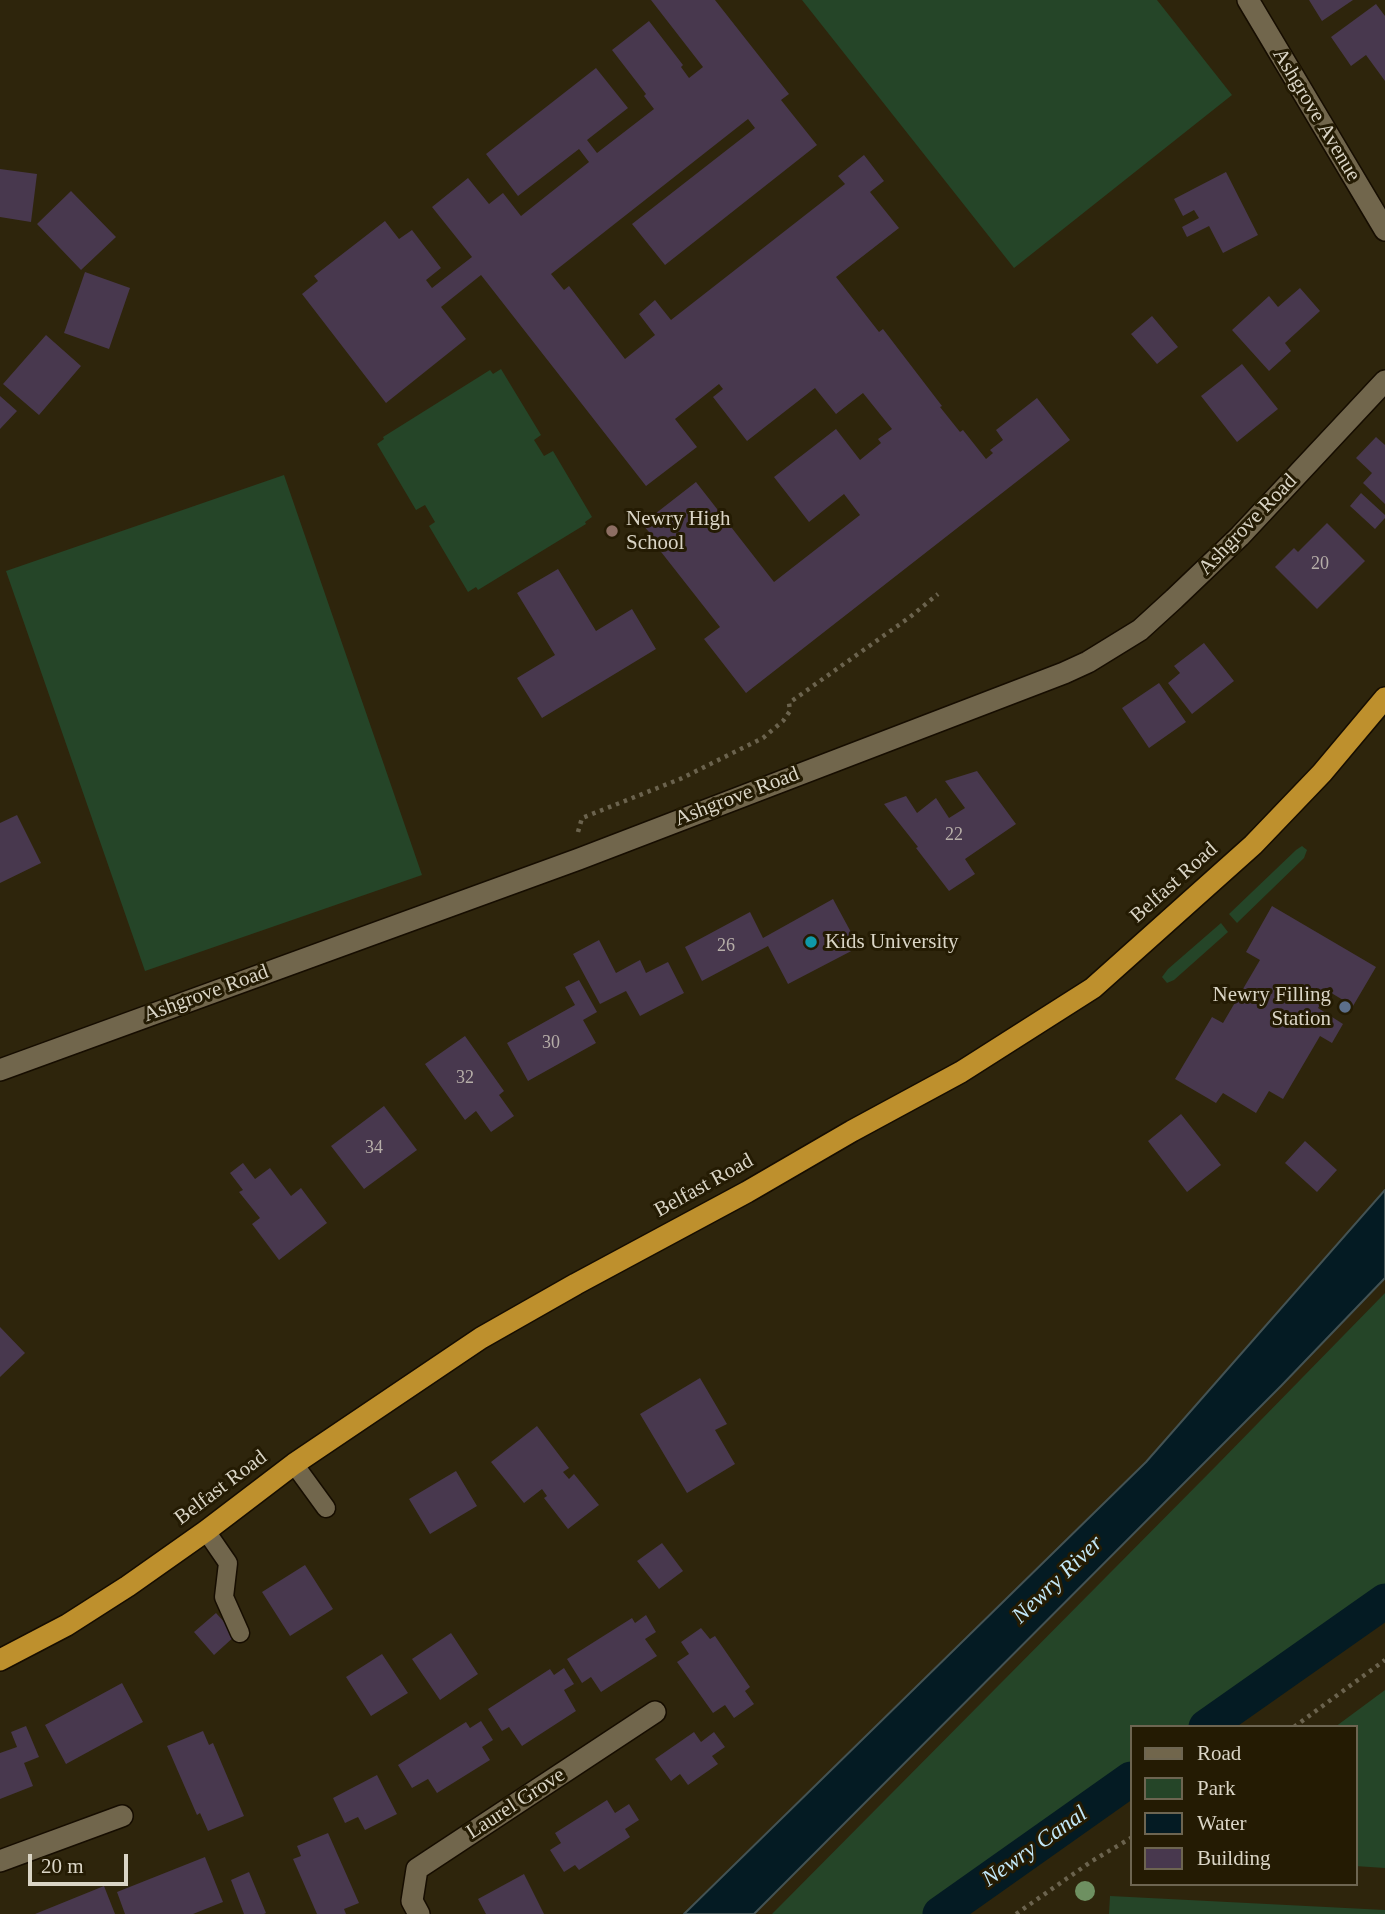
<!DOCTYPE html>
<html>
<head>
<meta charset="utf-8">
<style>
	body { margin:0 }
	#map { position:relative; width:1385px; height:1914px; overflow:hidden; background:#2e250c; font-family:Georgia,serif }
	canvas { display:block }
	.legend { position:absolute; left:1130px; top:1725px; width:228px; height:161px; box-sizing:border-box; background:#241b03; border:2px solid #6d6551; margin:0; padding:9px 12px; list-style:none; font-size:21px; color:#dad5c6 }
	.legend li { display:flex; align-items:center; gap:14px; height:35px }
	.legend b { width:35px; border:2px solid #6d6551 }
	.scale { position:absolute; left:28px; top:1854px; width:100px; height:32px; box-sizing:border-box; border:4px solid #dad5c6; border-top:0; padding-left:9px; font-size:21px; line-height:24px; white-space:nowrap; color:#dad5c6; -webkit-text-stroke:5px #241b03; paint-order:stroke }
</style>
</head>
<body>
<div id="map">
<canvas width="1385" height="1914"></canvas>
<ul class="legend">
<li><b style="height:9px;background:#71664c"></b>Road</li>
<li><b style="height:19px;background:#254528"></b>Park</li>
<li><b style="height:19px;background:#041b23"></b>Water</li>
<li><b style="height:19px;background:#48384e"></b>Building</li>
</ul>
<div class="scale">20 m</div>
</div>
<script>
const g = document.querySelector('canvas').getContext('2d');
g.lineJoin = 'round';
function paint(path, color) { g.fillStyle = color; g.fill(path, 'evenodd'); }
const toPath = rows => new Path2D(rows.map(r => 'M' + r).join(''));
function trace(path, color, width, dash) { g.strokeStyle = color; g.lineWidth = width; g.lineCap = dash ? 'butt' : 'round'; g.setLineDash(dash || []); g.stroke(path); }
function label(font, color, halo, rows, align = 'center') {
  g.font = font + ' Georgia,serif'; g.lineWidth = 6; g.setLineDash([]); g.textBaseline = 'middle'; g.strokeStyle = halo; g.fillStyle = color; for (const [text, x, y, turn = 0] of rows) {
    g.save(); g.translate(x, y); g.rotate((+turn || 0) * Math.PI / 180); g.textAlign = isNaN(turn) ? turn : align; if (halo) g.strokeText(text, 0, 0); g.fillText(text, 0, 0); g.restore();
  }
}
const green = toPath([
	[802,0,1157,0,1232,95,1014,268],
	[501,369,541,435,534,440,544,456,553,451,592,517,585,522,586,524,478,590,476,587,468,592,429,526,435,522,425,505,416,510,377,444,384,439,383,437,490,370,493,374],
	[284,475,422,875,145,971,6,571],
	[1302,846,1307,850,1304,858,1237,923,1229,914,1296,850],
	[1221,923,1228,932,1174,980,1167,983,1162,977,1168,969],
	[1385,1293,1385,1588,1378,1595,1189,1727,1131,1727,1131,1768,923,1914,772,1914,1217,1465],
	[1385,1690,1385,1868,1355,1866,1355,1727,1335,1727],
	[1110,1896,1385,1910,1385,1914,1109,1914]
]);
const water = toPath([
	[1385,1190,1385,1278,1281,1386,754,1914,684,1914,1146,1462,1385,1190]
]);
const canal = toPath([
	[1206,1727,1385,1601],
	[940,1914,1131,1779]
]);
const building = toPath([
	[651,0,715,0,789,94,781,100,817,145,665,265,632,224,755,128,748,119,551,274,564,290,569,286,625,359,655,335,639,314,655,300,671,320,845,184,838,176,864,155,884,181,870,192,899,228,836,277,879,332,883,329,942,406,940,407,960,432,963,430,986,459,993,453,990,450,1003,440,996,430,1037,398,1070,440,746,693,704,639,720,627,647,534,649,532,642,524,696,482,774,582,860,515,844,494,809,522,774,477,836,429,860,460,881,443,878,439,892,429,863,393,836,414,815,388,747,441,713,397,723,389,719,384,675,419,697,447,646,486,481,275,441,307,466,339,386,403,302,294,318,281,314,276,385,221,399,239,412,230,441,268,426,280,432,288,472,257,432,207,468,178,489,204,503,193,521,216,589,162,579,149,518,196,486,154,596,68,628,108,587,140,597,153,654,109,644,96,646,94,612,50,649,21,683,65,681,67,689,78,703,67],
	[1309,0,1353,0,1322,21],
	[1376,4,1385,16,1385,81,1366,55,1351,66,1331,37],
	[0,169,37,174,31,222,0,217],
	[1226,172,1258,235,1223,253,1209,226,1187,237,1182,227,1199,218,1194,210,1183,216,1174,199],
	[71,191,116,237,81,270,37,224],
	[85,272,130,288,109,349,64,333],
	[1300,288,1320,311,1285,343,1291,351,1269,371,1232,330,1269,296,1278,307],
	[1152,316,1178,347,1157,364,1131,334],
	[46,335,81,366,39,415,3,384],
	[1242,364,1278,409,1237,442,1201,396],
	[0,396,17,411,0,429],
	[1376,437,1385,445,1385,504,1363,483,1372,473,1356,458],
	[1361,493,1385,515,1385,518,1375,529,1350,506],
	[1327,523,1365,561,1317,609,1275,567,1294,548,1298,552],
	[558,569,596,631,632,609,656,649,542,718,517,678,555,655,517,593],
	[1204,643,1234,681,1192,714,1168,683,1180,673,1174,666],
	[1159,683,1186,722,1149,748,1122,708],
	[977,771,1016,824,965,859,975,874,949,891,916,848,918,847,884,804,906,796,917,813,936,798,949,818,965,808,945,781],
	[17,815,41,863,0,883,0,823],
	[833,899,859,947,788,984,768,946,702,981,685,947,750,912,763,938],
	[1272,906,1376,967,1353,1006,1328,991,1318,1008,1343,1024,1332,1043,1320,1036,1283,1099,1269,1091,1256,1113,1223,1093,1216,1103,1175,1079,1212,1017,1223,1023,1260,960,1246,952],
	[599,940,616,973,640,960,646,973,668,962,684,993,640,1016,626,991,600,1004,573,954],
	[579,980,597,1012,583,1020,596,1043,528,1081,507,1043,575,1005,565,987],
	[465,1036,504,1091,499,1095,514,1116,491,1132,476,1111,465,1120,425,1064],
	[384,1106,417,1150,364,1189,331,1146],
	[1181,1114,1221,1165,1187,1192,1148,1141],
	[1305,1141,1337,1170,1317,1192,1285,1163],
	[243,1163,255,1179,270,1168,291,1196,301,1188,327,1223,279,1260,252,1224,260,1218,239,1192,243,1190,230,1173],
	[0,1327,25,1353,0,1377],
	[700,1378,727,1424,715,1430,735,1464,687,1493,640,1414],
	[537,1426,569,1468,563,1472,569,1479,574,1474,599,1505,568,1529,544,1498,547,1496,542,1489,524,1503,491,1462],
	[456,1471,477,1506,430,1534,409,1499],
	[662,1543,683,1571,659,1589,637,1561],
	[305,1565,333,1609,290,1636,262,1592],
	[216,1613,236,1635,214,1655,194,1632],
	[646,1615,656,1632,645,1639,657,1656,601,1692,591,1677,582,1683,567,1659,632,1618,635,1623],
	[701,1628,710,1639,715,1636,750,1687,745,1691,754,1704,734,1718,725,1705,713,1713,677,1662,689,1654,681,1642],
	[451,1633,478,1674,440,1700,412,1659],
	[382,1654,408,1693,371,1716,346,1677],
	[564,1668,574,1684,564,1690,576,1711,522,1746,509,1727,502,1731,488,1709,550,1669,554,1675],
	[122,1683,143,1722,66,1764,45,1725],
	[481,1721,493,1740,482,1747,490,1760,437,1793,428,1779,412,1788,398,1765,466,1722,470,1728],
	[26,1726,39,1757,24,1763,33,1786,0,1799,0,1753,17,1747,11,1732],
	[203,1731,209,1745,213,1743,244,1816,208,1831,200,1813,197,1815,167,1746],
	[694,1732,701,1742,714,1732,725,1747,712,1756,718,1764,688,1785,680,1774,671,1781,655,1759],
	[377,1775,397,1814,365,1830,358,1817,345,1823,333,1798],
	[607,1800,615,1813,629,1804,639,1820,625,1829,630,1837,579,1870,575,1865,564,1872,550,1850,561,1843,555,1833],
	[328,1833,359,1903,344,1909,346,1914,317,1914,293,1859,301,1856,297,1846],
	[205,1857,223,1902,193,1914,125,1914,117,1892],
	[249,1872,266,1913,264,1914,244,1914,231,1880],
	[524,1874,544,1914,486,1914,478,1899],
	[104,1886,115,1914,35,1914]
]);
const path = toPath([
	[578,832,582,818,680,779,763,738,783,721,790,711,789,703,910,617,938,594],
	[1294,1727,1385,1660],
	[1016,1914,1092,1861,1131,1838]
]);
const lane = toPath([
	[294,1464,326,1508],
	[206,1531,228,1563,224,1597,240,1633]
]);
const street = toPath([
	[1248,0,1385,230],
	[0,1070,579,859,1064,673,1088,662,1140,630,1174,599,1240,536,1385,381],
	[0,1861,122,1816],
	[419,1914,412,1901,417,1869,655,1712]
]);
const highway = toPath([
	[0,1660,67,1625,128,1586,206,1531,294,1464,481,1338,576,1284,747,1192,852,1131,961,1072,1093,988,1253,845,1322,773,1385,698]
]);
const trees = [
	[1085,1891]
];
const markers = [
	[612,531,7,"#8d6e63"],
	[811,942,7,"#0f9aa8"],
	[1345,1007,7,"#5c6f8a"]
];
const numberNames = [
	["20",1320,564],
	["22",954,835],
	["26",726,946],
	["30",551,1043],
	["32",465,1078],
	["34",374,1148]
];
const streetNames = [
	["Ashgrove Avenue",1316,115,59],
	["Ashgrove Road",1248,525,-46],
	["Ashgrove Road",737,797,-21],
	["Belfast Road",1174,883,-42],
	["Ashgrove Road",206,994,-20],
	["Belfast Road",704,1186,-29],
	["Belfast Road",221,1488,-37],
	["Laurel Grove",516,1804,-33]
];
const poiNames = [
	["Newry High",626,519],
	["School",626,543],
	["Kids University",825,942],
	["Newry Filling",1331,995,"right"],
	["Station",1331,1019,"right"]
];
const waterNames = [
	["Newry River",1058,1580,-44],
	["Newry Canal",1035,1847,-35]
];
paint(green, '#254528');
paint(water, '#041b23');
trace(water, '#445354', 2);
trace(canal, '#041b23', 35);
paint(building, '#48384e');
trace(lane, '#160d00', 21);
trace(street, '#160d00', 24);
trace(highway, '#160d00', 24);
trace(path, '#6b634e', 4.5, [3.5, 5]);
trace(lane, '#71664c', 18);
trace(street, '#71664c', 21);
trace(highway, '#be902d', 21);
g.fillStyle = '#6e9061';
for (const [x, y] of trees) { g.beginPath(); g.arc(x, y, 10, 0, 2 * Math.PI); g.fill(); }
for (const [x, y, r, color] of markers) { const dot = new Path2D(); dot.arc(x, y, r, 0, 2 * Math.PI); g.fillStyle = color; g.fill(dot); trace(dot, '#241b03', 2.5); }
label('18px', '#b6aea8', null, numberNames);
label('21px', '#dad5c6', '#241b03', streetNames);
label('21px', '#dad5c6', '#241b03', poiNames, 'left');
label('italic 23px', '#c2e7f8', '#241b03', waterNames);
</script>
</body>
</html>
